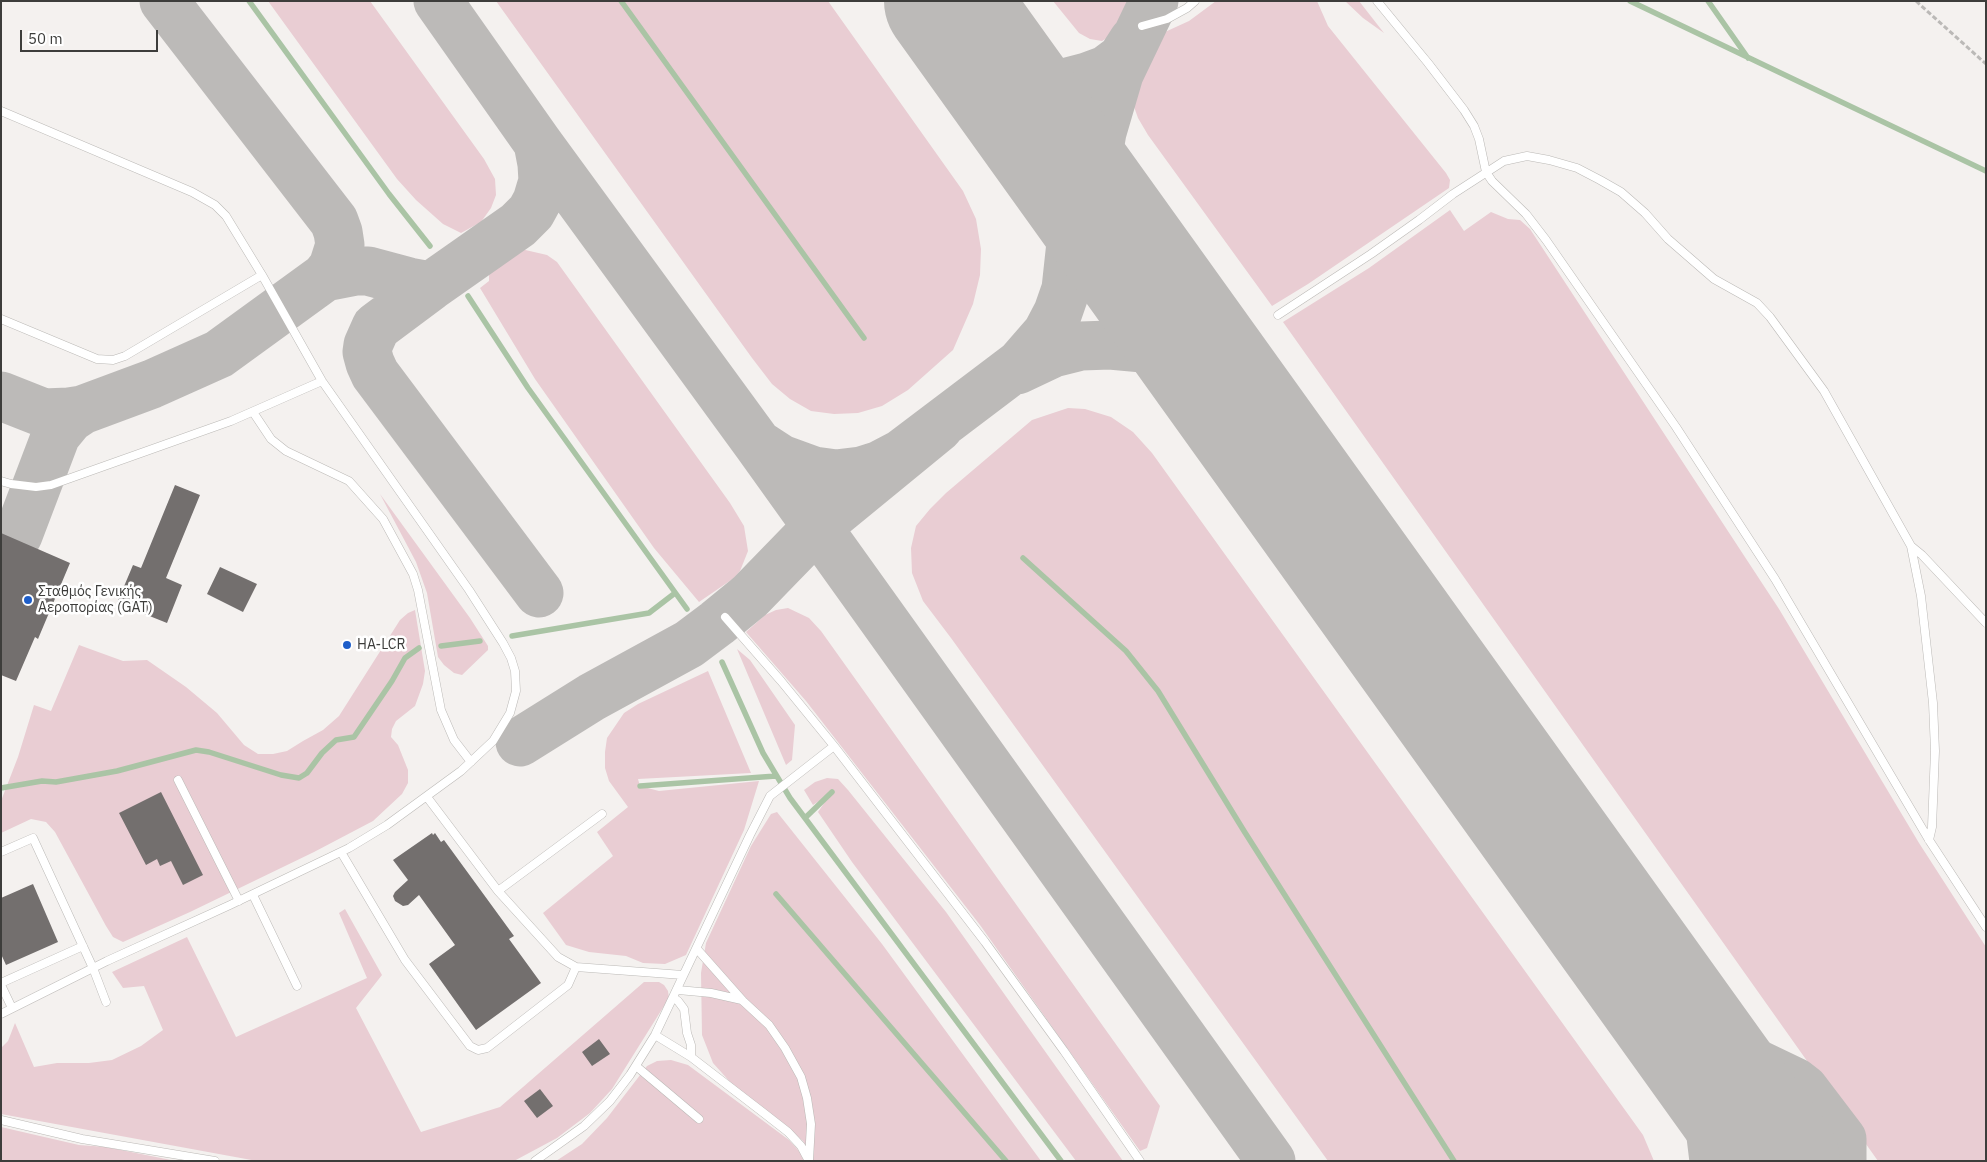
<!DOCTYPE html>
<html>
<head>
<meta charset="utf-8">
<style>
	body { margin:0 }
	#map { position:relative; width:1987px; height:1162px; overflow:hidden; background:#f4f1ef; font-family:"IBM Plex Sans",sans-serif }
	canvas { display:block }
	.frame { position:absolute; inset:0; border:2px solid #3d3d3b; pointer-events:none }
	.scale { position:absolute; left:20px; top:30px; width:138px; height:22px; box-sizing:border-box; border:2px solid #3d3d3b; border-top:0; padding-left:6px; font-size:15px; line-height:18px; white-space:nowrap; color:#3d3d3b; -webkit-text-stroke:4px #fff; paint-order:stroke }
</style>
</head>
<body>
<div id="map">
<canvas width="1987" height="1162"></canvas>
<div class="frame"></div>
<div class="scale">50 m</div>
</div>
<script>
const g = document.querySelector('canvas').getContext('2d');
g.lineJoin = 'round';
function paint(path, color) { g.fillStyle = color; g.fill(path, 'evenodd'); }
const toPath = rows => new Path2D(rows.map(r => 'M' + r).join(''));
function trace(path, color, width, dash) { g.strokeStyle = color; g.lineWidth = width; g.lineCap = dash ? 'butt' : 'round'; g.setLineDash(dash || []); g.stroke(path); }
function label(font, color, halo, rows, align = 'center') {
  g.font = font + ' "IBM Plex Sans",sans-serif'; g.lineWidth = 5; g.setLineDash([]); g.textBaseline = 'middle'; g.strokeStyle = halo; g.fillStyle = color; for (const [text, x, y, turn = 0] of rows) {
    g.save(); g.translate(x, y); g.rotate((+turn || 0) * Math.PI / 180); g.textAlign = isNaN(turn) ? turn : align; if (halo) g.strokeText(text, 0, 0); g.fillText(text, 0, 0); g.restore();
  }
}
const green = toPath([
	[268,1,370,1,484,159,495,179,496,195,491,208,481,222,461,233,443,224,416,200,397,179],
	[496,1,828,1,963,191,976,219,981,249,980,275,973,304,953,350,908,390,882,406,858,413,834,414,811,411,790,399,772,384,752,358],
	[1053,1,1134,1,1122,27,1112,35,1102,41,1090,39,1079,33],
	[1216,1,1317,1,1328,26,1446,173,1450,180,1449,188,1308,284,1272,306,1148,135,1138,118,1133,104,1131,92,1135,77,1154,37,1189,21],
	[1345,1,1359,1,1384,33,1363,18],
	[1450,210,1464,231,1491,212,1508,219,1520,220,1530,229,1779,609,1919,843,1986,947,1986,1161,1878,1161,1283,322,1369,268],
	[521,249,547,255,557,262,730,503,744,526,748,551,740,571,734,578,699,602,654,548,535,379,480,288,489,281,489,269,511,252],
	[1068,408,1085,409,1111,417,1133,432,1152,453,1643,1135,1654,1161,1328,1161,951,638,923,601,912,573,911,548,916,526,930,509,946,493,1032,420],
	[380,494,470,618,488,646,488,650,462,675,454,673,444,665,438,657,427,593,416,562],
	[788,608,809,618,821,631,1160,1106,1147,1148,1140,1151,980,925,806,701,746,632,765,615,776,610],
	[415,610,425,671,423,684,415,706,396,721,392,729,391,737,398,745,408,770,408,783,402,794,373,821,314,852,190,912,123,942,113,937,106,926,55,832,46,822,31,819,1,833,1,801,18,757,34,705,51,711,79,645,123,661,147,660,186,687,217,713,244,745,258,754,273,754,287,751,303,741,323,730,339,716,400,620,408,613],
	[737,649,750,660,795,725,792,760,786,765],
	[708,671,751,773,638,779,640,786,659,791,759,781,744,830,686,955,665,964,643,963,626,956,589,952,566,945,543,913,613,856,597,832,628,807,609,781,605,768,605,752,607,738,624,713,638,704],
	[827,778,838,779,848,790,946,912,1123,1161,1076,1161,852,862,818,812,831,793,813,805,804,790,815,782],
	[777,812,882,944,1041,1161,813,1161,803,1141,731,1083,713,1063,702,1035,701,973,706,943,751,846,771,814],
	[345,909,382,975,356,1008,421,1132,500,1107,644,982,659,982,664,985,668,991,669,998,612,1089,590,1113,557,1138,514,1161,257,1161,1,1114,1,1048,8,1041,15,1023,34,1067,57,1063,89,1063,112,1060,141,1046,163,1030,144,986,123,988,112,972,187,937,236,1037,367,978,339,913],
	[671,1060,688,1065,789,1140,800,1152,804,1161,556,1161,582,1144,607,1118,647,1066,657,1061],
	[1,1127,79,1145,106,1147,176,1161,1,1161]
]);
const stream = toPath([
	[249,1,389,194,430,246],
	[621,1,864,338],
	[1630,1,1986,171],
	[1708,1,1748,58],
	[468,296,528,388,687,609],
	[1023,558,1126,651,1158,691,1244,831,1454,1161],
	[512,636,649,613,675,593],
	[441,646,480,641],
	[722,662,763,753,790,798,1061,1161],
	[640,786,776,776],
	[1,788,42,781,56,782,117,771,196,750,209,752,281,775,299,778,307,773,322,753,336,740,354,737,392,681,405,658,419,648],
	[805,818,832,792],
	[776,894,1006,1161]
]);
const taxiway = toPath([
	[164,1,334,221,338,232,340,245,333,267,325,277],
	[438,1,538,143,757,443,1271,1161],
	[988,59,1006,74,1025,81,1045,83,1064,83,1087,77,1106,70,1122,58,1133,41],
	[538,143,542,164,543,181,537,201,531,212,518,225,431,286,376,327,368,345,367,352,370,363,375,374,539,593],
	[1110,229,1100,206,1096,189,1097,161,1102,132,1119,74,1154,1],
	[1017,370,1053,353,1081,346,1110,345,1143,348,1168,360,1249,423],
	[1,396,44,413,51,418,54,424,56,435],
	[44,413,69,412,82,410,152,384,219,354,325,277,356,271,368,271,409,282,431,286],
	[761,446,781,459,814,471,836,474,861,471,880,465,901,454,1020,364,1047,333,1058,312,1066,289,1071,243,1065,166],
	[18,535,56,435,70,418,82,410],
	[520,742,592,697,689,644,717,623,750,596,817,527,939,427],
	[1671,1012,1696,1079,1710,1128,1714,1161],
	[1679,1022,1701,1037,1795,1082,1804,1089,1842,1139,1842,1161]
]);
const runway = toPath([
	[946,1,1778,1161]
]);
const building = toPath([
	[175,485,200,495,166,578,182,585,167,623,117,603,133,565,141,568],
	[1,533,70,563,38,639,35,637,16,681,1,675],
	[220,567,257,584,243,612,207,594],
	[161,792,203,875,183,885,171,861,160,866,157,859,146,865,119,813],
	[432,833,433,835,435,833,441,842,444,840,514,936,509,939,541,983,476,1030,429,964,455,945,419,895,408,905,403,906,395,901,393,896,395,892,408,880,393,860],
	[33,884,58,942,6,965,1,954,1,898],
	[599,1039,610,1054,592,1066,582,1052],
	[540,1089,553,1106,537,1118,524,1101]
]);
const path = toPath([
	[1916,1,1986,64]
]);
const lane = toPath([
	[1377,1,1428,63,1464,110,1474,126,1479,139,1486,172,1492,181,1526,214,1546,240,1676,427,1775,579,1929,840,1986,927],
	[1142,26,1167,19,1187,8,1195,1],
	[1,111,192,192,215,205,226,216,262,275,322,381,469,590,503,643,511,658,515,671,516,691,510,713,493,741,461,771,387,825,349,848,230,905,107,961,1,1014],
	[1278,315,1371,254,1419,220,1453,194,1504,161,1527,156,1549,160,1577,168,1600,180,1621,192,1645,213,1668,239,1714,279,1757,303,1770,317,1824,391,1911,546,1921,596,1933,703,1935,751,1932,827,1929,840],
	[1,319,97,359,113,360,125,356,262,275],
	[253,412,271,439,286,451,349,481,383,519,413,574,418,590,441,710,454,740,471,762],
	[1,481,11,484,36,487,51,485,231,421,322,381],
	[1911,546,1922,555,1986,623],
	[725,617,781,681,834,746,985,942,1064,1051,1140,1161],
	[178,780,239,901],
	[427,797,498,891,558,957,576,967,683,975],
	[1,852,33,838,93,968,106,1002],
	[341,852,405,960,470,1046,478,1050,487,1048,568,985,576,967],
	[498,891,602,814],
	[253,895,297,986],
	[697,949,743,1001,769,1025,785,1048,801,1077,807,1098,811,1124,809,1160],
	[1,983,83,946],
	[1,985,12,1008],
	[678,990,711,993,742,1000],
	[674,998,678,1001,684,1009,687,1033,691,1045,691,1057],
	[655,1035,691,1057,765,1114,788,1132,801,1146,809,1161],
	[636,1066,699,1119],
	[1,1120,82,1139,215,1161],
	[535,1161,584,1126,610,1101,630,1075,655,1035,750,835,770,796,834,746]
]);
const markers = [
	[28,600,5,"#1e5ec9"],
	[347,645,5,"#1e5ec9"]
];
const poiNames = [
	["Σταθμός Γενικής",38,592],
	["Αεροπορίας (GAT)",38,608],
	["HA-LCR",357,645]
];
paint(green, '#e9cdd3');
trace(stream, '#aac4a5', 5.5);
trace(taxiway, '#bcbab8', 49);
trace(runway, '#bcbab8', 124);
paint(building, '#736f6e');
trace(lane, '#bbb9b6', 9);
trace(path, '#bbb9b7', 3, [5, 2.5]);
trace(lane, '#fff', 8);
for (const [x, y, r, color] of markers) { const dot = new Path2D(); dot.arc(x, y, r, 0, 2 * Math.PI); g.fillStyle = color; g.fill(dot); trace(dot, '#fff', 2); }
label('14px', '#3d3d3b', '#fff', poiNames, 'left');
</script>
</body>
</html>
